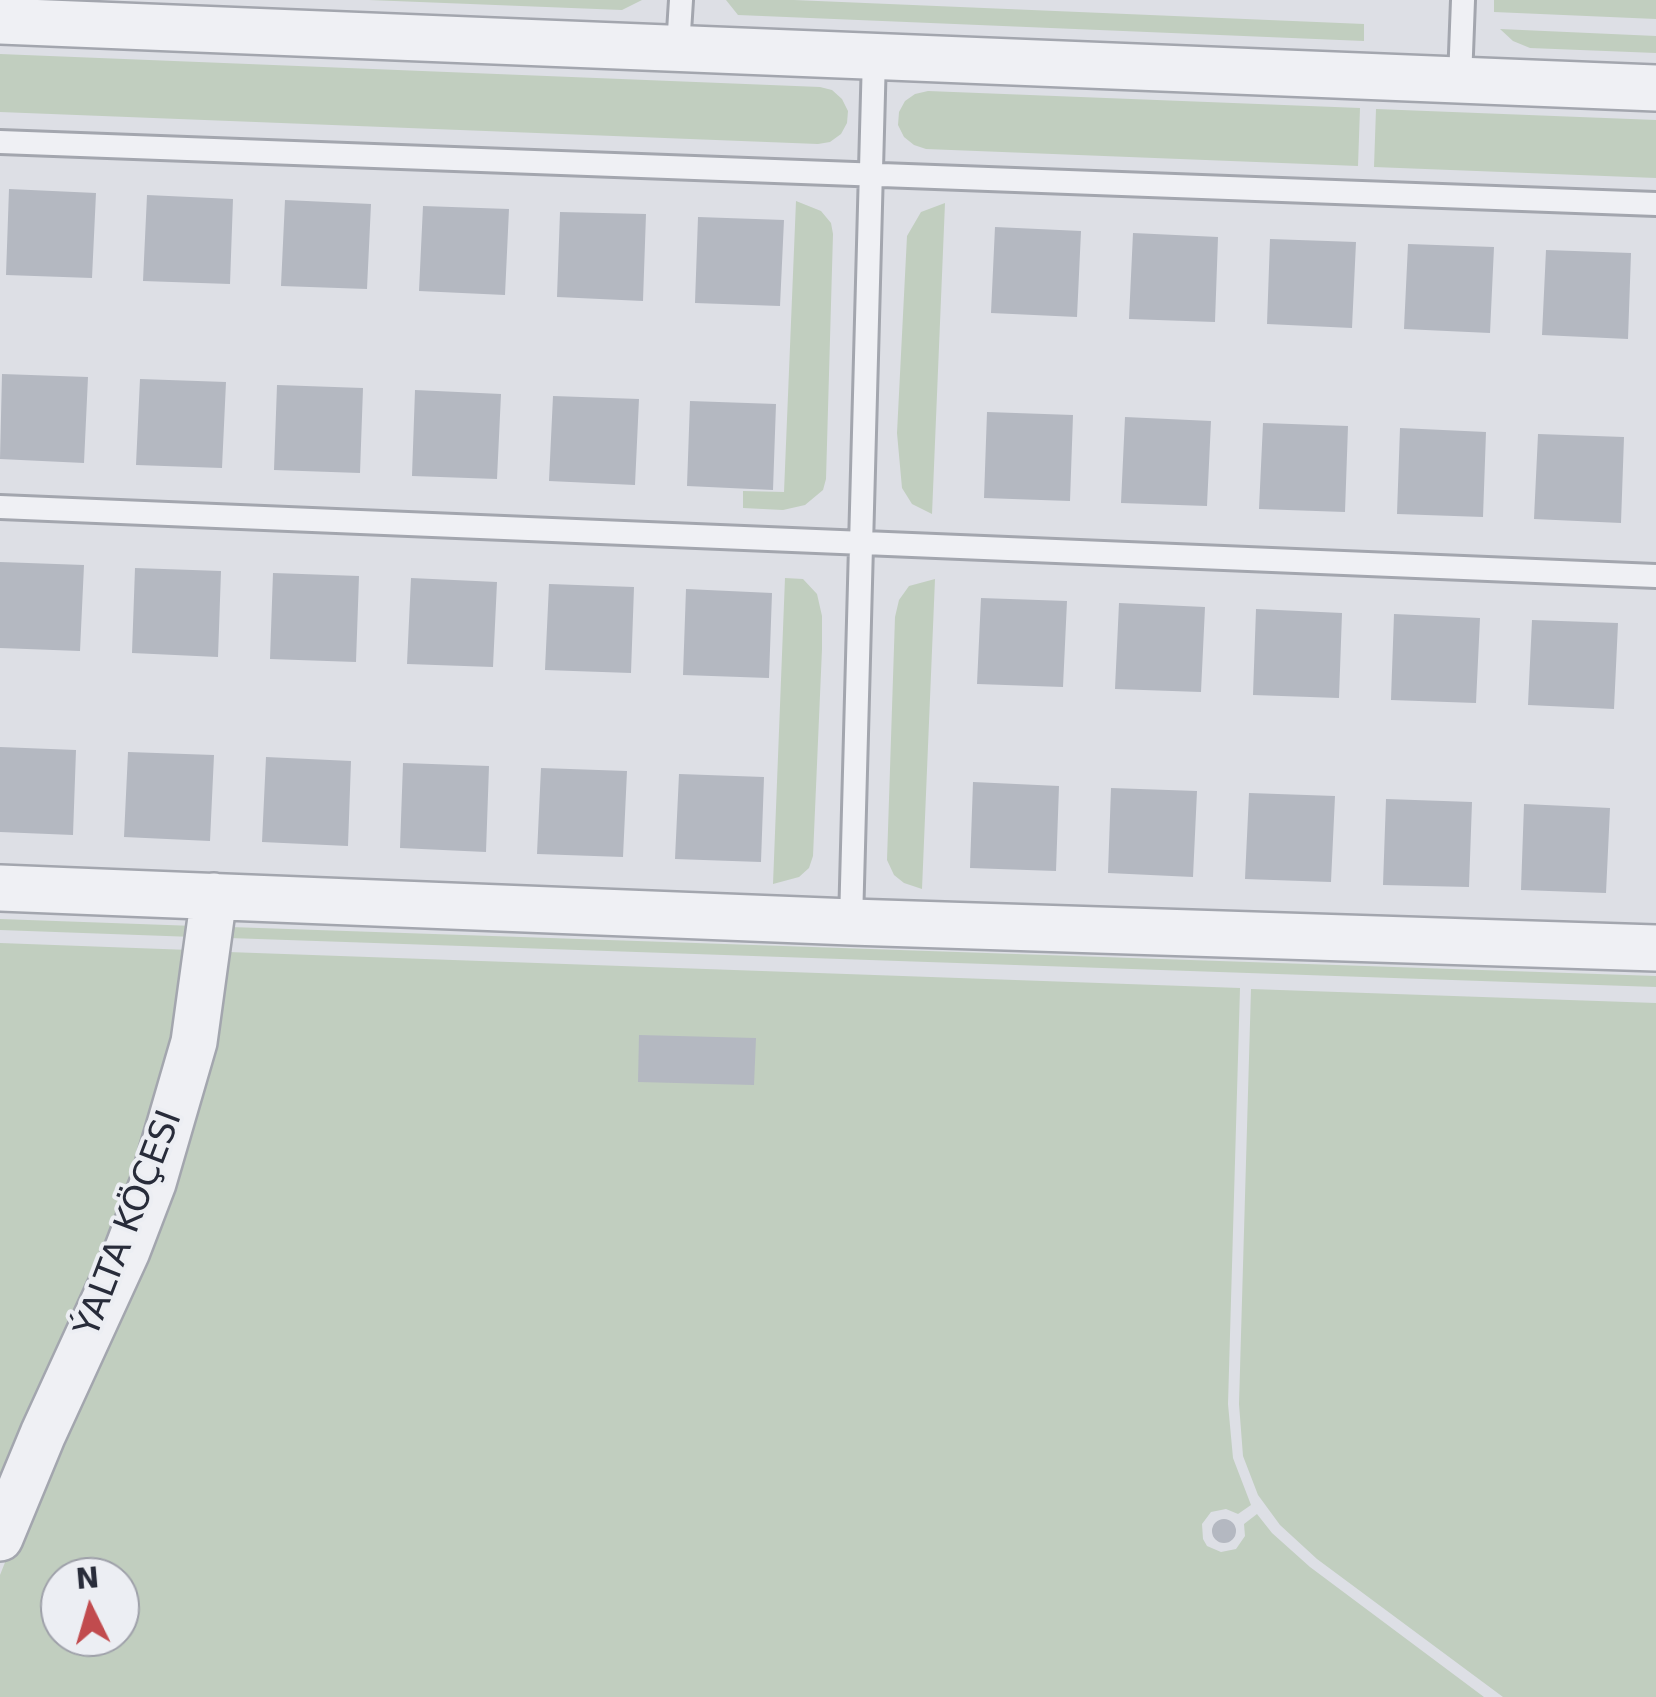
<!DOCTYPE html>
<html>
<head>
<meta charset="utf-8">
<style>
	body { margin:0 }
	#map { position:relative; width:1656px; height:1697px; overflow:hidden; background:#dddfe5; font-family:"DejaVu Sans",sans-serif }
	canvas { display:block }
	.north { position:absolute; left:40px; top:1557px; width:100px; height:100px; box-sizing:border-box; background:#eceef3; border:2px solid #9ea0a9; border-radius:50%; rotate:355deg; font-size:28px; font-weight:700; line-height:40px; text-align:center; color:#282c3a }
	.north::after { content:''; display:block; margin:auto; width:35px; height:45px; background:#c14b4e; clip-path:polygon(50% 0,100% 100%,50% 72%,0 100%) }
</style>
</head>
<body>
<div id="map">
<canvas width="1656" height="1697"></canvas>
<div class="north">N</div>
</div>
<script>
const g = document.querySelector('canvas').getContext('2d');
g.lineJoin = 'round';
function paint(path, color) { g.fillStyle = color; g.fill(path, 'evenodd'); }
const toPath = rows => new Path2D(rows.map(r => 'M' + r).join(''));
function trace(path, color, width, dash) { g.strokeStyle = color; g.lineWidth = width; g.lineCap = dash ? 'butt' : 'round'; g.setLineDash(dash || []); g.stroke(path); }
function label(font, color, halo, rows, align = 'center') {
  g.font = font + ' "DejaVu Sans",sans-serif'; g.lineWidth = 8; g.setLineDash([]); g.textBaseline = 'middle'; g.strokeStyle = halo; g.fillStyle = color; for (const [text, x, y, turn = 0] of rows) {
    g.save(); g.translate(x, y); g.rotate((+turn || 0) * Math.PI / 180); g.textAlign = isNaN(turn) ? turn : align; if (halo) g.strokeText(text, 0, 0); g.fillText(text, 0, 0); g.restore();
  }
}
const green = toPath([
	[369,0,642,0,622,10],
	[726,0,794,0,1364,24,1364,41,738,15],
	[1494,0,1656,0,1656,19,1494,12],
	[1500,29,1656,36,1656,53,1530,48,1513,41],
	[0,54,820,87,832,90,842,99,848,111,847,123,841,134,830,142,818,144,0,112],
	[928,91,1360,108,1358,166,926,149,914,145,904,137,898,125,899,112,905,101,915,94],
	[1376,109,1656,120,1656,178,1374,167],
	[796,201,821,211,831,223,833,234,826,479,823,490,805,505,783,510,743,508,743,491,784,492],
	[945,203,932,514,912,504,902,488,897,433,907,236,921,212],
	[785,578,803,579,817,594,822,616,822,649,813,856,809,868,799,877,773,884],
	[935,579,922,889,904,883,894,875,887,860,895,617,899,600,909,586],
	[0,919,195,926,194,937,0,930],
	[230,927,1656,976,1656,987,229,938],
	[0,943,190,950,181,1012,137,1174,0,1508],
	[228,952,1240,988,1228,1404,1233,1458,1251,1505,1238,1514,1226,1509,1211,1512,1202,1524,1203,1539,1207,1546,1221,1552,1236,1549,1245,1536,1244,1524,1257,1514,1272,1533,1310,1567,1484,1697,0,1697,0,1575,35,1487],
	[60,1577,120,1577,120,1637,60,1637],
	[1251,989,1656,1003,1656,1697,1503,1697,1317,1559,1280,1525,1258,1495,1243,1456,1239,1404]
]);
const building = toPath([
	[9,189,96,193,92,278,6,275],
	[147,195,233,199,230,284,143,281],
	[285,200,371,204,367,289,281,286],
	[423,206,509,209,505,295,419,291],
	[560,212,646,214,643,301,557,297],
	[698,217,784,220,780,306,695,303],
	[995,227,1081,231,1077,317,991,313],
	[1133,233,1218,237,1215,322,1129,319],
	[1270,239,1356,242,1352,328,1267,324],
	[1408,244,1494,247,1490,333,1404,329],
	[1546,250,1631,253,1628,339,1542,335],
	[2,374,88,377,84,463,0,459],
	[140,379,226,382,222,468,136,465],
	[277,385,363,388,360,473,274,470],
	[415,390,501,394,497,479,412,476],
	[553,396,639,399,635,485,549,481],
	[690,401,776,404,773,490,687,486],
	[987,412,1073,415,1070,501,984,498],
	[1125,417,1211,421,1207,506,1121,503],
	[1263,423,1348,426,1345,512,1259,509],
	[1400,428,1486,432,1483,517,1397,514],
	[1538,434,1624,437,1621,523,1534,519],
	[0,562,84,565,80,651,0,648],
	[135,568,221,571,218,657,132,653],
	[273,573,359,576,356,662,270,659],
	[411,578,497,582,493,667,407,664],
	[549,584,634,587,631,673,545,670],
	[686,589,772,593,769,678,683,675],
	[981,598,1067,601,1063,687,977,684],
	[1119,603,1205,607,1201,692,1115,689],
	[1256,609,1342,613,1339,698,1253,695],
	[1394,614,1480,618,1476,703,1391,700],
	[1532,620,1618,623,1614,709,1528,705],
	[0,747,76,750,73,835,0,832],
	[128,752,214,755,210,841,124,837],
	[266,757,351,761,348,846,262,842],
	[403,763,489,766,486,852,400,848],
	[541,768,627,771,623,857,537,854],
	[679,774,764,777,761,862,675,859],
	[973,782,1059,786,1056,871,970,868],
	[1111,788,1197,791,1193,877,1108,873],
	[1249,793,1335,796,1331,882,1245,879],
	[1386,799,1472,802,1469,887,1383,885],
	[1524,804,1610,808,1606,893,1521,890],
	[639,1035,756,1038,754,1085,638,1082],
	'1212 1531a12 12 0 1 1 24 0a12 12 0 1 1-24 0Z'
]);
const lane = toPath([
	[678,48,681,0],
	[1460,80,1463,0],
	[0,142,1656,204],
	[0,507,1656,576],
	[851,922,874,56]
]);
const street = toPath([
	[0,21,1656,88],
	[0,888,851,922,1656,948],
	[0,1538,43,1434,127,1251,153,1183,194,1042,214,896]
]);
const streetNames = [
	["ÝALTA KÖÇESI",130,1224,-69]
];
paint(green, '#c1cebf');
paint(building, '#b4b8c1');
trace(lane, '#a3a6ae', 28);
trace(street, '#a3a6ae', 50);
trace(lane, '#eff0f4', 22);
trace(street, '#eff0f4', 45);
label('35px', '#282c3a', '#eceef3', streetNames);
</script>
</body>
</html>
